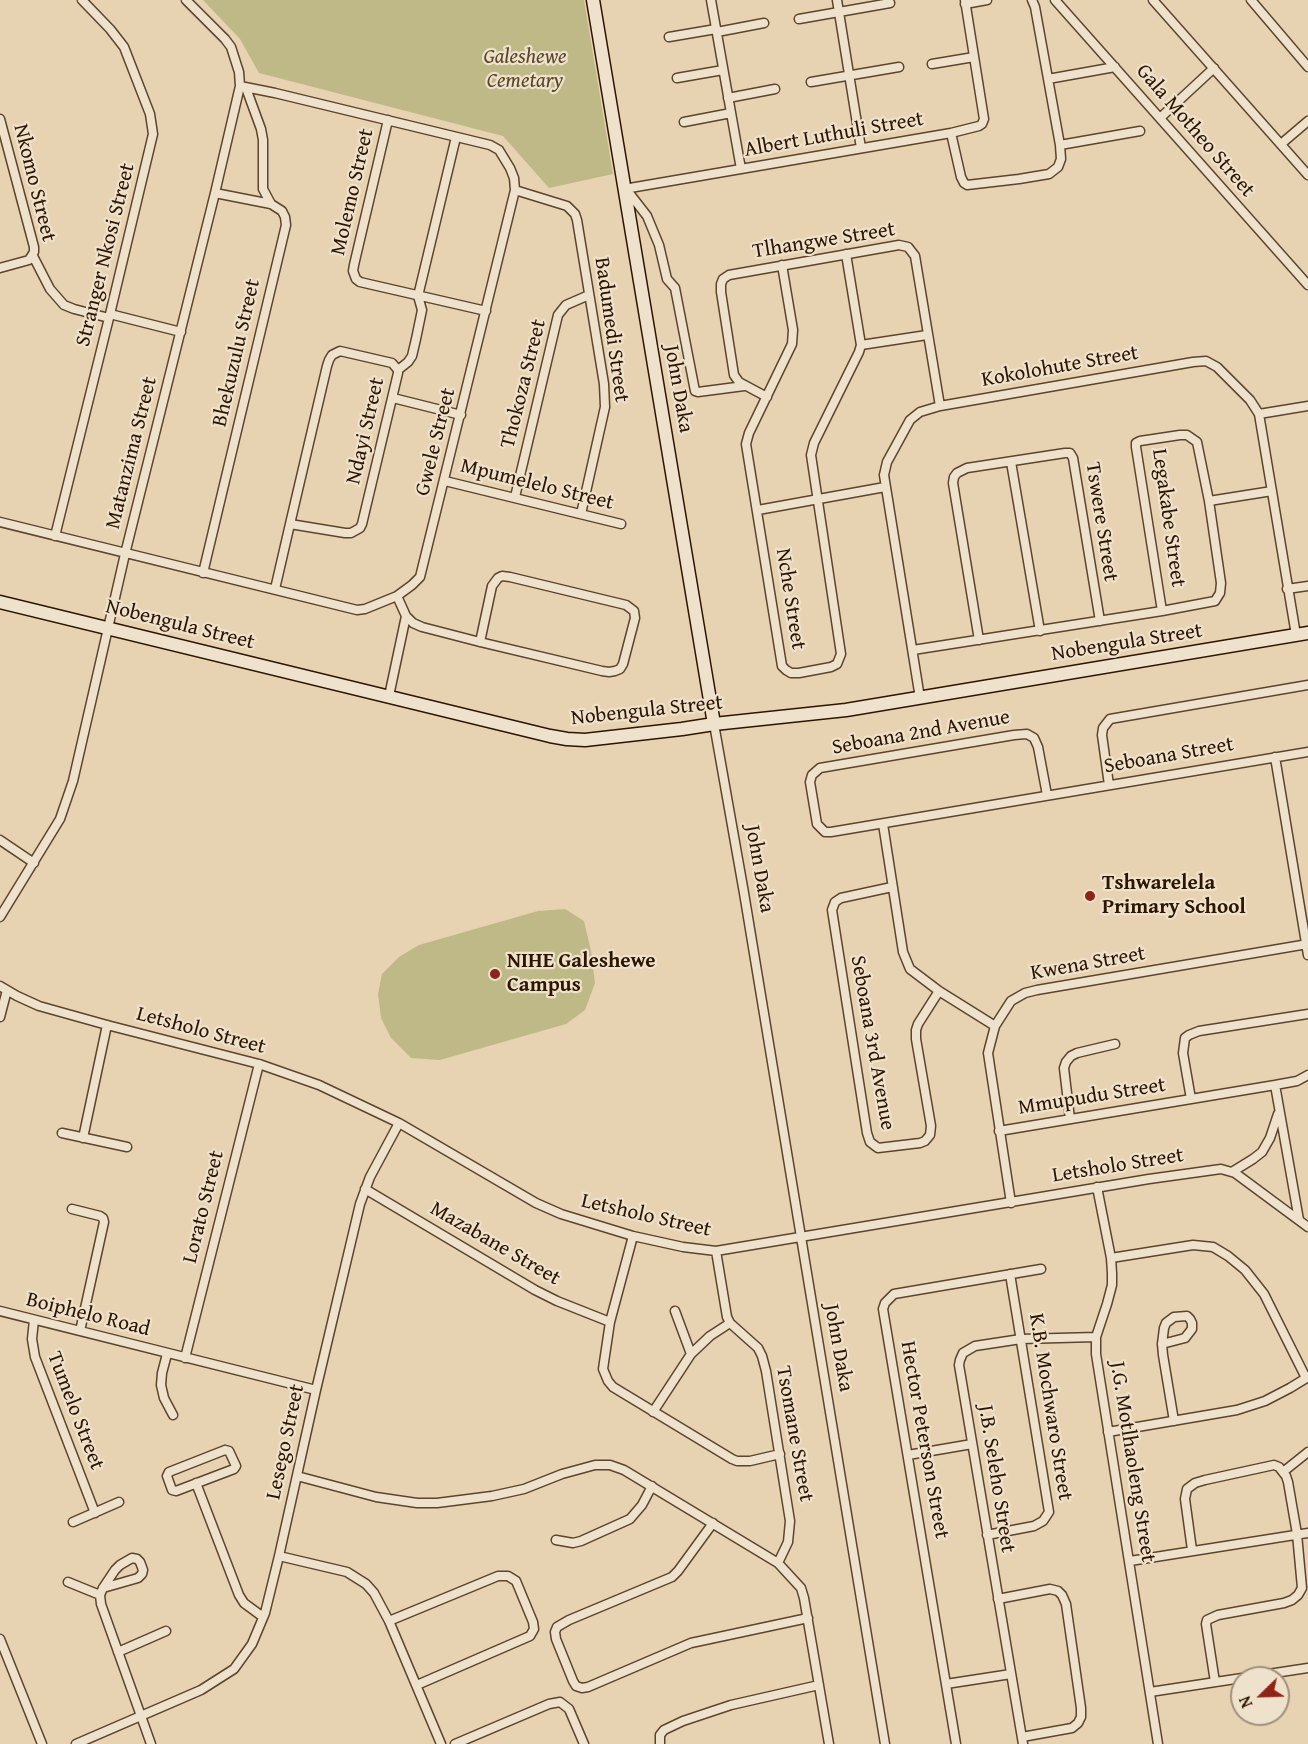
<!DOCTYPE html>
<html>
<head>
<meta charset="utf-8">
<style>
	body { margin:0 }
	#map { position:relative; width:1308px; height:1744px; overflow:hidden; background:#e7d2b1; font-family:"Gentium Book Plus",serif }
	canvas { display:block }
	.north { position:absolute; left:1230px; top:1666px; width:60px; height:60px; box-sizing:border-box; background:#efe2cc; border:2px solid #a1907b; border-radius:50%; rotate:247deg; font-size:16px; font-weight:700; line-height:24px; text-align:center; color:#2d1501 }
	.north::after { content:''; display:block; margin:auto; width:21px; height:27px; background:#8f2418; clip-path:polygon(50% 0,100% 100%,50% 72%,0 100%) }
</style>
</head>
<body>
<div id="map">
<canvas width="1308" height="1744"></canvas>
<div class="north">N</div>
</div>
<script>
const g = document.querySelector('canvas').getContext('2d');
g.lineJoin = 'round';
function paint(path, color) { g.fillStyle = color; g.fill(path, 'evenodd'); }
const toPath = rows => new Path2D(rows.map(r => 'M' + r).join(''));
function trace(path, color, width, dash) { g.strokeStyle = color; g.lineWidth = width; g.lineCap = dash ? 'butt' : 'round'; g.setLineDash(dash || []); g.stroke(path); }
function label(font, color, halo, rows, align = 'center') {
  g.font = font + ' "Gentium Book Plus",serif'; g.lineWidth = 4.5; g.setLineDash([]); g.textBaseline = 'middle'; g.strokeStyle = halo; g.fillStyle = color; for (const [text, x, y, turn = 0] of rows) {
    g.save(); g.translate(x, y); g.rotate((+turn || 0) * Math.PI / 180); g.textAlign = isNaN(turn) ? turn : align; if (halo) g.strokeText(text, 0, 0); g.fillText(text, 0, 0); g.restore();
  }
}
const green = toPath([
	[203,0,584,0,613,174,549,188,503,136,259,73,240,39],
	[565,909,584,921,591,951,595,983,585,1010,566,1024,440,1060,411,1058,391,1038,381,1018,378,994,382,974,399,957,419,945,538,911]
]);
const street = toPath([
	[711,0,741,169],
	[837,0,861,148],
	[1055,0,1308,285],
	[1153,0,1308,175],
	[1251,0,1308,67],
	[965,4,987,0],
	[799,19,890,3],
	[717,32,764,23],
	[669,37,716,29],
	[932,64,974,57],
	[677,78,723,70],
	[1048,79,1115,67],
	[811,82,899,67],
	[246,88,261,129,263,140,263,189,271,204],
	[728,98,775,89],
	[1160,118,1214,68],
	[0,119,34,247,34,252,29,260,0,268],
	[388,120,354,265,353,271,356,279,360,282,486,311],
	[684,122,731,113],
	[951,133,961,177,964,183,967,185,1019,179,1049,174,1058,167,1061,159,1060,145,1035,7,1032,0],
	[1281,144,1308,121],
	[1060,145,1140,131],
	[624,189,951,133,979,126,982,124,984,119,965,0],
	[626,189,647,216,659,245,667,279,675,288,695,391,698,392,744,386],
	[515,190,567,206,575,214,577,220,604,384,605,407,581,514],
	[33,256,50,289,64,305,74,309,109,318],
	[782,265,793,330,792,344,749,433,746,444,782,666,786,670,791,673,799,673,831,667,837,664,841,654,811,455,814,443,859,352,861,345,846,254],
	[110,314,181,332],
	[861,345,927,335],
	[398,370,408,362,412,356,416,339,422,310,418,296,456,137],
	[767,397,739,382,734,375,721,292,721,284,723,279,729,275,899,245,908,247,915,256,940,406],
	[393,398,461,415],
	[1259,414,1308,406],
	[1011,462,1040,631],
	[445,481,621,524],
	[515,497,558,315,566,305,589,295],
	[1209,501,1272,491],
	[758,510,885,487],
	[0,522,357,610,365,609,397,596,412,585,420,577,515,190,514,178,510,168,499,150,490,145,275,93,240,86],
	[55,536,110,314,153,134,150,114,124,47,110,29,82,0],
	[203,573,286,225,285,217,282,211,271,204,215,193],
	[275,589,290,524,327,366,329,360,332,355,340,351,392,363,398,370,398,373,362,524,360,528,351,533,345,533,290,524],
	[1287,589,1308,586],
	[397,596,406,616,413,623,422,627,480,642,602,671,609,672,615,671,620,669,623,664,635,618,634,611,626,605,510,577,502,576,498,578,492,586,480,642],
	[979,640,953,483,954,477,957,473,967,468,1065,453,1070,453,1073,458,1100,621],
	[913,650,1162,611,1215,601,1220,593,1221,583,1209,501,1197,442,1187,435,1180,435,1140,441,1136,443,1136,447,1162,611],
	[389,696,406,616],
	[920,698,884,475,887,462,910,420,920,412,940,406,1193,362,1206,361,1217,367,1250,400,1259,414,1296,635],
	[714,724,744,893,885,1744],
	[1275,757,1308,955],
	[1109,785,1102,735,1103,728,1110,719,1308,685],
	[1047,795,1038,747,1034,738,1027,734,1014,735,820,768,812,775,810,782,817,824,825,832,831,832,1308,752],
	[883,824,903,952,910,969,939,991,995,1026],
	[0,840,34,863],
	[892,887,841,898,835,902,832,910,867,1133,870,1142,878,1148,920,1143,925,1141,930,1135,931,1126,916,1039,916,1030,918,1024,939,991],
	[0,917,60,819,73,781,125,554,215,193,240,86,239,72,231,47,225,39,186,0],
	[0,986,17,996,39,1006,107,1025,259,1064,319,1085,399,1123,536,1203,561,1214,633,1236,683,1247,716,1251,1149,1179,1221,1169,1235,1173,1308,1227],
	[0,1017,7,990],
	[1275,1085,1299,1220],
	[1191,1099,1183,1053,1185,1038,1189,1035,1199,1031,1308,1014],
	[1070,1119,1064,1068,1066,1062,1071,1056,1077,1053,1115,1044],
	[999,1131,1275,1085,1297,1081,1308,1075],
	[62,1133,127,1147],
	[83,1138,107,1025],
	[1232,1172,1253,1159,1262,1152,1270,1138,1278,1114],
	[1097,1187,1111,1258,1112,1273,1112,1285,1107,1304,1096,1337,1096,1354,1158,1744],
	[365,1189,535,1290,557,1301,610,1322],
	[1011,1203,988,1053,995,1026,1011,1001,1025,993,1037,990,1308,944],
	[72,1209,100,1216,103,1218,104,1222,80,1331],
	[633,1236,610,1322,603,1369,608,1381,613,1387,732,1459,737,1461,750,1461,780,1454],
	[716,1251,727,1317,730,1323,758,1348,762,1356,766,1371,790,1521,788,1542,778,1563],
	[1111,1258,1193,1245,1213,1247,1228,1256,1245,1270,1264,1294,1306,1378],
	[0,1311,316,1390],
	[675,1311,691,1354],
	[34,1320,32,1339,35,1357,95,1513],
	[1162,1344,1185,1338,1192,1329,1192,1323,1190,1319,1187,1316,1174,1317,1166,1323,1164,1328,1162,1344,1163,1355,1174,1421],
	[167,1354,162,1373,161,1385,164,1398,173,1415],
	[185,1358,259,1064],
	[653,1412,691,1354,710,1336,730,1323],
	[1108,1432,1237,1410,1265,1401,1290,1388,1308,1377],
	[225,1450,229,1451,236,1466,234,1469,176,1491,172,1490,167,1476,169,1472,225,1450],
	[908,1455,972,1444],
	[1283,1472,1308,1452],
	[297,1476,376,1497,417,1503,437,1503,492,1496,524,1489,562,1474,595,1465,610,1465,624,1470,778,1563,801,1588,804,1598,829,1744],
	[196,1483,239,1595,244,1603,263,1617],
	[73,1522,119,1502],
	[713,1523,678,1571,672,1577,569,1620,557,1627,555,1632,556,1639,573,1681,576,1686,582,1688,588,1687,691,1643,808,1618],
	[987,1535,1034,1526,1043,1521,1049,1512,1010,1274],
	[556,1540,573,1543,581,1541,630,1519,642,1505,652,1486],
	[1192,1550,1185,1499,1187,1489,1195,1483,1205,1480,1274,1465,1279,1467,1286,1476,1288,1482,1297,1534,1302,1588,1298,1595,1292,1600,1284,1603,1218,1615,1207,1620,1206,1624,1215,1682],
	[279,1556,347,1572,366,1584,374,1593,389,1621,441,1744],
	[1130,1561,1308,1533],
	[68,1582,100,1595,101,1604,151,1744],
	[100,1595,103,1588,115,1570,120,1565,132,1558,137,1559,140,1562,143,1570,142,1574,138,1578,103,1588],
	[998,1599,1050,1589,1058,1591,1062,1595,1066,1604,1081,1708,1081,1717,1078,1723,1072,1728,1022,1737],
	[389,1621,498,1576,508,1576,516,1581,533,1622,534,1629,530,1636,417,1685],
	[0,1639,42,1744],
	[118,1652,166,1631],
	[946,1684,1011,1674],
	[1150,1692,1308,1668],
	[76,1744,201,1690,234,1669,252,1644,265,1613,279,1556,316,1390,360,1204,370,1177,399,1123],
	[455,1744,549,1704,560,1702,569,1709,584,1744],
	[660,1744,660,1735,664,1730,683,1721,731,1705,819,1685],
	[956,1744,883,1309,885,1303,894,1294,1041,1269],
	[1023,1744,959,1365,960,1360,963,1353,975,1346,1021,1339,1096,1337]
]);
const secondary = toPath([
	[593,0,714,724],
	[0,602,550,736,567,739,585,740,682,729,714,724,846,710,1308,633]
]);
const markers = [
	[1090,896,6,"#8f2418"],
	[495,974,6,"#8f2418"]
];
const parkNames = [
	["Galeshewe",525,58],
	["Cemetary",525,82]
];
const streetNames = [
	["Gala Motheo Street",1195,131,49],
	["Albert Luthuli Street",834,135,-10],
	["Nkomo Street",34,183,76],
	["Molemo Street",353,192,-77],
	["Tlhangwe Street",824,241,-9],
	["Stranger Nkosi Street",106,255,-76],
	["Badumedi Street",611,330,82],
	["Bhekuzulu Street",237,353,-77],
	["Kokolohute Street",1060,367,-10],
	["Thokoza Street",524,384,-76],
	["John Daka",678,389,80],
	["Ndayi Street",366,431,-77],
	["Gwele Street",436,442,-76],
	["Matanzima Street",132,453,-76],
	["Mpumelelo Street",537,485,14],
	["Legakabe Street",1168,518,82],
	["Tswere Street",1101,522,81],
	["Nche Street",790,599,81],
	["Nobengula Street",180,625,14],
	["Nobengula Street",1127,643,-9],
	["Nobengula Street",647,711,-6],
	["Seboana 2nd Avenue",921,733,-10],
	["Seboana Street",1169,756,-10],
	["John Daka",759,869,80],
	["Kwena Street",1088,964,-10],
	["Letsholo Street",201,1031,15],
	["Seboana 3rd Avenue",872,1043,80],
	["Mmupudu Street",1092,1097,-9],
	["Letsholo Street",1118,1166,-9],
	["Lorato Street",204,1207,-76],
	["Letsholo Street",646,1216,13],
	["Mazabane Street",495,1244,30],
	["Boiphelo Road",88,1315,14],
	["John Daka",838,1348,80],
	["K.B. Mochwaro Street",1050,1407,81],
	["Tumelo Street",75,1411,69],
	["Tsomane Street",794,1434,80],
	["Hector Peterson Street",924,1440,80],
	["Lesego Street",286,1442,-78],
	["J.G. Motlhaoleng Street",1132,1462,81],
	["J.B. Seleho Street",996,1479,81]
];
const poiNames = [
	["Tshwarelela",1102,884],
	["Primary School",1102,908],
	["NIHE Galeshewe",507,962],
	["Campus",507,986]
];
paint(green, '#beb986');
trace(street, '#5c442d', 11);
trace(secondary, '#2d1501', 15);
trace(street, '#efe2cc', 8);
trace(secondary, '#efe2cc', 12);
for (const [x, y, r, color] of markers) { const dot = new Path2D(); dot.arc(x, y, r, 0, 2 * Math.PI); g.fillStyle = color; g.fill(dot); trace(dot, '#efe2cc', 2); }
label('italic 21px', '#584629', '#efe2cc', parkNames);
label('21px', '#2d1501', '#efe2cc', streetNames);
label('bold 21px', '#2d1501', '#efe2cc', poiNames, 'left');
</script>
</body>
</html>
